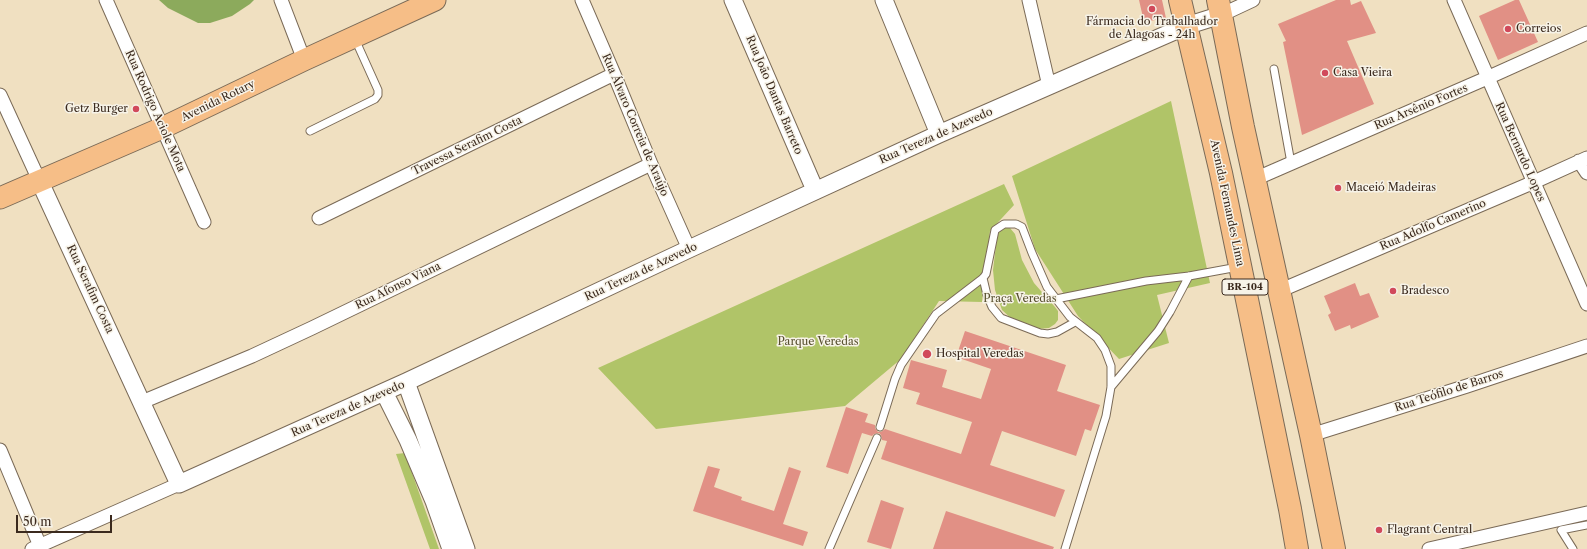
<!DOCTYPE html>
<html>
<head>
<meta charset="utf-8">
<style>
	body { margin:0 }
	#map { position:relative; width:1587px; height:549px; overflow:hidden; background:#f0e0c1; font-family:"Libre Caslon Text",serif }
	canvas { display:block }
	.scale { position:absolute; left:16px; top:515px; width:96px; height:18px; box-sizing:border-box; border:2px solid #3b2a1e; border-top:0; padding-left:5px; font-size:12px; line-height:14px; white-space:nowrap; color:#3b2a1e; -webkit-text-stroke:3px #f7f3e8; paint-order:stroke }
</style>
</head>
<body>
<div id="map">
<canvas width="1587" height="549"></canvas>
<div class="scale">50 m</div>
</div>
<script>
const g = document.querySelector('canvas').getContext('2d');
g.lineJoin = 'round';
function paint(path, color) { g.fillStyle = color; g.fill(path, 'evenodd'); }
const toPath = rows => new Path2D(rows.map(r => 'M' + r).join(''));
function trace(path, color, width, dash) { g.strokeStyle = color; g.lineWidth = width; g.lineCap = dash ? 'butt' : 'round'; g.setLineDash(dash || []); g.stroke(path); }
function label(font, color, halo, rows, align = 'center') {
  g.font = font + ' "Libre Caslon Text",serif'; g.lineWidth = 3; g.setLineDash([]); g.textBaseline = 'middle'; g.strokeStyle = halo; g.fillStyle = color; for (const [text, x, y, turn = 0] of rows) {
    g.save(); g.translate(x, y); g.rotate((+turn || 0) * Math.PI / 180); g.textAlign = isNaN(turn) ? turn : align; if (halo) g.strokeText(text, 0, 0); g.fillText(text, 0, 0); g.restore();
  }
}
const green = toPath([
	[1171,101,1210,283,1157,295,1169,343,1119,359,1078,316,1035,249,1012,176],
	[1004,184,1014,205,990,231,982,302,939,301,901,359,845,406,656,429,598,368],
	[1004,225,1010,228,1015,234,1022,260,1034,283,1055,307,1058,311,1058,320,1055,324,1049,328,1038,329,1015,322,1002,310,995,290,993,270,997,237,1001,228],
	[405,453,439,549,430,549,396,454]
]);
const forest = toPath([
	[159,0,254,0,250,4,232,16,210,23,198,23,168,8]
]);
const building = toPath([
	[1139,0,1162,0,1166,18,1144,22],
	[1336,0,1350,0,1351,5,1361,1,1376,33,1347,41,1374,104,1302,135,1283,42,1286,41,1278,24],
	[1515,0,1519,0,1538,42,1498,60,1479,16],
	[1355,283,1360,296,1369,293,1379,317,1351,329,1350,325,1335,331,1328,315,1331,313,1324,296],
	[965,331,1066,365,1057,391,1100,405,1091,431,1085,429,1076,456,1002,431,990,465,1065,490,1055,517,881,459,887,441,882,440,881,435,879,433,874,434,872,436,862,433,848,474,826,467,846,407,868,414,865,422,875,425,875,428,878,432,881,432,885,429,961,454,972,422,916,404,920,393,903,388,911,360,947,370,942,387,981,399,991,369,956,357],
	[708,466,720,469,714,487,742,497,741,500,774,511,789,467,801,471,783,524,808,532,803,546,693,511],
	[881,500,904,508,891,549,867,542],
	[946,511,1054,547,1053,549,933,549]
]);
const service = toPath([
	[1274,69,1291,163],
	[310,131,375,99,378,95,378,90,355,39],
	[983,278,987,295,992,307,1001,318,1040,333,1048,334,1057,332,1075,322],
	[1056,299,1146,281,1189,276,1238,267],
	[1111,387,1158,331,1170,312,1189,276],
	[880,427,895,379,901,365,936,314,983,278,986,274,995,230,1004,224,1016,224,1022,227,1032,253,1047,287,1070,317,1097,338,1105,350,1111,366,1111,387,1106,416,1065,549],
	[829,549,877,438],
	[1573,549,1561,530,1587,525]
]);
const minor = toPath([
	[106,0,204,222],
	[281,0,304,60],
	[582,0,614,74,651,164,689,249],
	[1029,0,1049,86],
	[1454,0,1587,304],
	[1221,15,1253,0],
	[0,95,39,180],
	[1579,161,1587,173],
	[1255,179,1487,78,1587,33],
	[319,218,614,74],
	[1279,291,1534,182,1587,158],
	[142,402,252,356,312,328,651,164],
	[1311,435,1467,386,1587,346],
	[0,450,40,546],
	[32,549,179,484],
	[1429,549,1587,513]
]);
const tertiary = toPath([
	[733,0,815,190],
	[884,0,939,134],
	[39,180,179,484,406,382,689,249,939,134,1186,26,1221,15],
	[406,382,466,549],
	[384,392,408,440,434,501,451,549]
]);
const primary = toPath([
	[0,198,162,128,304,60,435,0]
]);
const trunk = toPath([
	[1180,0,1221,173,1290,509,1297,549],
	[1218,0,1243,127,1311,435,1334,549]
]);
const markers = [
	[1152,9,4,"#d1495b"],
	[1508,29,4,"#d1495b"],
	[1325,73,4,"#d1495b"],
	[136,109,4,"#d1495b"],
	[1338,188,4,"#d1495b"],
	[1393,291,4,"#d1495b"],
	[927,354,5,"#d1495b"],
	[1379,530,4,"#d1495b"]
];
const shields = [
	[1245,287,46]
];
const shieldNames = [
	["BR-104",1245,287]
];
const poiNames = [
	["Fármacia do Trabalhador",1152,22,"center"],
	["de Alagoas - 24h",1152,35,"center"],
	["Correios",1516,29],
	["Casa Vieira",1333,73],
	["Getz Burger",128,109,"right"],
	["Maceió Madeiras",1346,188],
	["Bradesco",1401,291],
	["Hospital Veredas",936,354],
	["Flagrant Central",1387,530]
];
const streetNames = [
	["Rua João Dantas Barreto",774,95,67],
	["Avenida Rotary",218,101,-26],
	["Rua Arsênio Fortes",1421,107,-23],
	["Rua Rodrigo Aciole Mota",155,111,66],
	["Rua Álvaro Correia de Araújo",635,125,67],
	["Rua Tereza de Azevedo",936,136,-24],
	["Travessa Serafim Costa",467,146,-26],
	["Rua Bernardo Lopes",1520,152,66],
	["Avenida Fernandes Lima",1227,203,78],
	["Rua Adolfo Camerino",1433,225,-23],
	["Rua Tereza de Azevedo",641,272,-25],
	["Rua Afonso Viana",398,286,-26],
	["Rua Serafim Costa",90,289,65],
	["Rua Teófilo de Barros",1449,391,-18],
	["Rua Tereza de Azevedo",348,409,-24]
];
const parkNames = [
	["Praça Veredas",1020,299],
	["Parque Veredas",818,342]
];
paint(green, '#b0c468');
paint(forest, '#8caa5c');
paint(building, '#e19085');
trace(service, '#7a6a57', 9);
trace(minor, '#7a6a57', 15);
trace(tertiary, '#7a6a57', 19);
trace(primary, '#7a6a57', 23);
trace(trunk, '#7a6a57', 24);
trace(service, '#fff', 7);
trace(minor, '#fff', 13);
trace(tertiary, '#fff', 17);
trace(primary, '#f6be87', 21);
trace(trunk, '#f6be87', 22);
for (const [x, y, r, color] of markers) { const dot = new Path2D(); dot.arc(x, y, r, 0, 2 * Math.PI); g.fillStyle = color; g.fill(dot); trace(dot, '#f7f3e8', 1.5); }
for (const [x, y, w] of shields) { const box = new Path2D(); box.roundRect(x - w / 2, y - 8, w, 16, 3); g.fillStyle = '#f7f3e8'; g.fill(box); trace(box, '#3b2a1e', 1); }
label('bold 10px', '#3b2a1e', null, shieldNames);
label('11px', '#3b2a1e', '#f7f3e8', poiNames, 'left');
label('11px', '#3b2a1e', '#f7f3e8', streetNames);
label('11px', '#585030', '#f7f3e8', parkNames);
</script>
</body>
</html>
